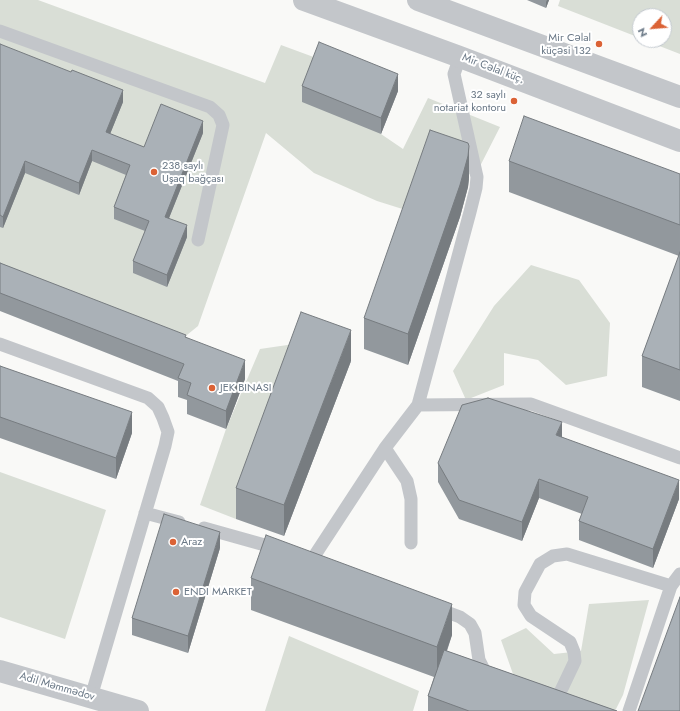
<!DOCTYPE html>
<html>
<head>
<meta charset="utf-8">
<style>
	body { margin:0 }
	#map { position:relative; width:680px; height:711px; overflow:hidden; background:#f9f9f7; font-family:Jost,sans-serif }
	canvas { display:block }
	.north { position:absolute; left:632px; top:8px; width:40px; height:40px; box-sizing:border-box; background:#fff; border:1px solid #c3c9cf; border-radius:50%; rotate:244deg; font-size:11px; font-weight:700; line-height:16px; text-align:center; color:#6a7886 }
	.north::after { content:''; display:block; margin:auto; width:14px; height:18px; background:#db6235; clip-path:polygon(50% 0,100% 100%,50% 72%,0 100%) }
</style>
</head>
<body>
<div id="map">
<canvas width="680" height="711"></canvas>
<div class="north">N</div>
</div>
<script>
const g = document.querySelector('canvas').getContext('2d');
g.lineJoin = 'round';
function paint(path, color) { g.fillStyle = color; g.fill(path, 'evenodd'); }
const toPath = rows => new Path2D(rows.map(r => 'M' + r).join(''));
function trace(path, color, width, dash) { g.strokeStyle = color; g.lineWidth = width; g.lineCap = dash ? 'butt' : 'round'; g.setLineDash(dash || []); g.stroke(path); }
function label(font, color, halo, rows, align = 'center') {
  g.font = font + ' Jost,sans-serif'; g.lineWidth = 4; g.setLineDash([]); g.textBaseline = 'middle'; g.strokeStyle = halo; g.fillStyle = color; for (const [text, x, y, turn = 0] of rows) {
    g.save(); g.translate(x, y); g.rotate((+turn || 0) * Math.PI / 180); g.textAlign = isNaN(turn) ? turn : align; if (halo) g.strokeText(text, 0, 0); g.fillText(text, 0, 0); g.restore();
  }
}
const green = toPath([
	[0,0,38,0,265,83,281,45,319,59,381,134,403,149,428,98,500,127,475,176,430,161,412,212,377,201,314,173,266,133,198,326,171,348,0,281],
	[560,0,680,0,680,54,644,40,664,40,664,16,640,16,640,38,558,6],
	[531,265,579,280,610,323,607,376,566,385,538,360,504,353,504,385,466,400,453,371,494,306],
	[301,343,236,519,200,505,226,429,260,349],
	[0,472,106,510,65,639,0,617],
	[649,600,623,695,615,711,513,674,501,640,526,628,554,654,581,651,589,604],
	[289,636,419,691,413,711,265,711]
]);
const service = toPath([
	[0,31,210,107,219,115,223,125,198,240],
	[0,344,148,398,158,407,163,418,168,432,165,446,91,697],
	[418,405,470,212,476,188,477,177,454,74,460,57],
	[385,448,407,481,411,499,411,543],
	[145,513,179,522],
	[204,528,279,549],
	[313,558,385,448,418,405,531,404,680,458],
	[436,608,460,617,470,624,475,633,479,660,484,670,491,676],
	[556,701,575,661,574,652,570,642,531,616,524,605,525,592,540,564,553,556,567,554,671,586],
	[629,711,671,586,680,574]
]);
const minor = toPath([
	[0,671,138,711]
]);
const tertiary = toPath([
	[304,0,460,57,680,141],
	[418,0,680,97]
]);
const wall = toPath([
	[527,0,549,0,546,8],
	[0,44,123,102,110,134,144,147,203,133,169,218,187,237,167,287,133,273,133,261,145,231,114,219,114,207,126,175,92,161,79,195,25,173,3,228,0,227],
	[302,86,398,91,381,134,302,102],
	[509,161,680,174,680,401,642,387,642,356,679,256,509,192],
	[469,178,468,187,460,217,408,365,364,349,364,318],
	[0,263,186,337,245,379,226,429,187,414,187,400,178,397,178,381,0,311],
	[351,361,284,536,236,519,236,488],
	[0,366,132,433,116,479,0,438],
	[562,437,679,499,653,568,579,540,579,521,582,514,539,498,522,541,459,519,438,482,438,463],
	[220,548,188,653,132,635,132,618],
	[251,578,452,635,447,651,617,711,428,711,428,696,434,677,251,610]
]);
const shadedWall = toPath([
	[547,0,549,0,546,8,546,2],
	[398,74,398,91,381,134,381,118],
	[123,90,123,102,106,144,106,132],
	[203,121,203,133,165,228,165,217],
	[469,146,469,178,468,187,460,217,408,365,408,334],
	[92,150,92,161,79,195,79,183],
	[25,161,25,173,3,228,3,217],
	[187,225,187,237,167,287,167,275],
	[351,330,351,361,284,536,284,505],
	[245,360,245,379,226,429,226,411],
	[132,412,132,433,116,479,116,458],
	[562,422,562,441,556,435],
	[539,479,539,498,522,541,522,522],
	[679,480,679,499,653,568,653,549],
	[220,532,220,548,188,653,188,636],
	[452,604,452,635,437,678,437,647]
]);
const building = toPath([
	[319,42,398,74,381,118,302,86,319,42],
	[0,44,71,72,72,70,123,90,106,132,144,147,161,104,203,121,165,217,187,225,167,275,133,261,149,221,114,207,130,165,92,150,79,183,25,161,3,217,0,215,0,44],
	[524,116,680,174,680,225,509,161,524,116],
	[430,130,468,143,469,146,468,156,460,185,408,334,364,318,430,130],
	[680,252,680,370,642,356,680,252],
	[0,263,186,335,185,337,245,360,226,411,187,395,191,383,178,378,184,364,0,293,0,263],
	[301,312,351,330,284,505,236,488,301,312],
	[0,366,132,412,116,458,0,417,0,366],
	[488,398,562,422,556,435,679,480,653,549,579,521,588,497,539,479,522,522,459,500,438,463,462,405,488,398],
	[164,514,220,532,188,636,132,618,164,514],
	[266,535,452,604,437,647,251,578,266,535],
	[680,597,680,711,638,711,680,597],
	[444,650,617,711,469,711,428,696,444,650]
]);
const markers = [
	[599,44,4,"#db6235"],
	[514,101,4,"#db6235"],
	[154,172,4,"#db6235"],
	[212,388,4,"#db6235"],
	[173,542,4,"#db6235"],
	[176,592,4,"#db6235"]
];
const poiNames = [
	["Mir Cəlal",591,38,"right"],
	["küçəsi 132",591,51,"right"],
	["32 saylı",506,95,"right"],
	["notariat kontoru",506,108,"right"],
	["238 saylı",162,166],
	["Uşaq bağçası",162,179],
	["JEK BINASI",220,388],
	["Araz",181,542],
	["ENDI MARKET",184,592]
];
const streetNames = [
	["Mir Cəlal küç.",493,69,21],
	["Adil Məmmədov",57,687,16]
];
paint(green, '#d9ded6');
trace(service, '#c3c6ca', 13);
trace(minor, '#c3c6ca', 22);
trace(tertiary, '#c3c6ca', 22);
paint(wall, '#92989d');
paint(shadedWall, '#777c80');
paint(building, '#aab1b7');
trace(building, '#777c80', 1);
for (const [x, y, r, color] of markers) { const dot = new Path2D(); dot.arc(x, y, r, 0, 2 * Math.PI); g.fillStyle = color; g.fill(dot); trace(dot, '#fff', 1.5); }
label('11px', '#6a7886', '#fff', poiNames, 'left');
label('11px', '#6a7886', '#fff', streetNames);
</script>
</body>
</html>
